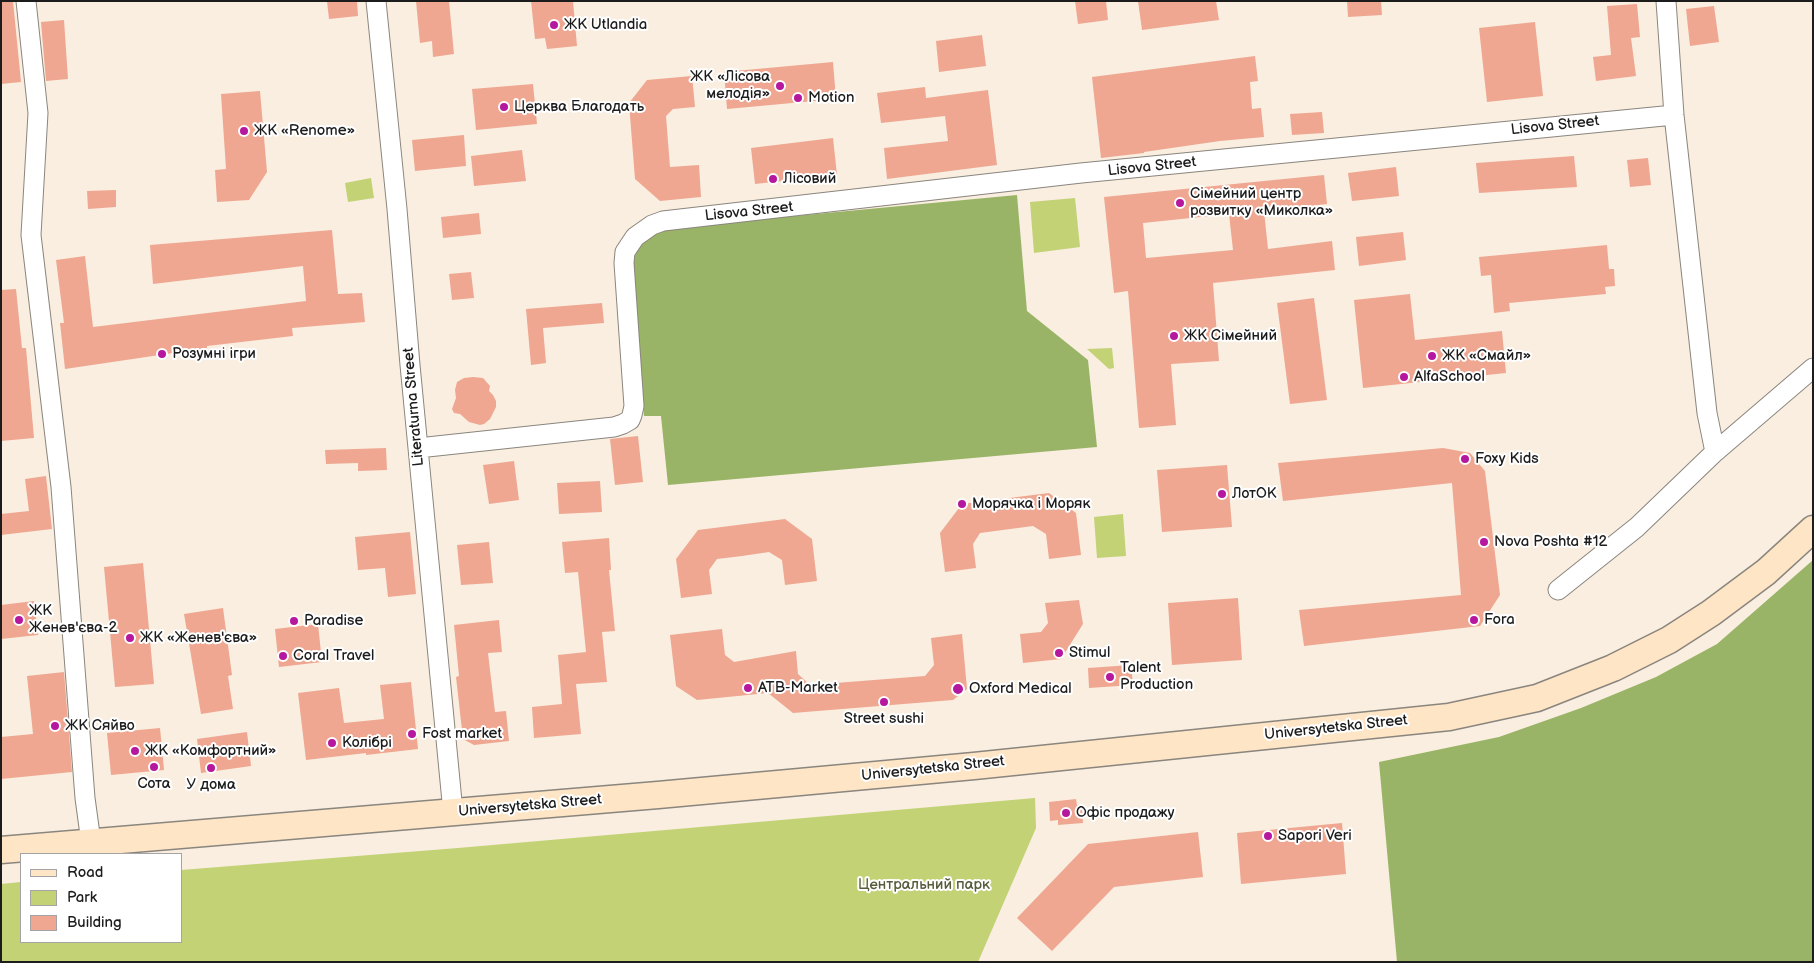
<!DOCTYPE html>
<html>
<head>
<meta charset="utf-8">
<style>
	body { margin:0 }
	#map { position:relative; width:1814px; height:963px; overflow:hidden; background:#f9eee0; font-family:"Balsamiq Sans",sans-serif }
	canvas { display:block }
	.frame { position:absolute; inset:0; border:2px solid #1c1c1c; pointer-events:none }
	.legend { position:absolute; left:20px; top:853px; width:162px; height:90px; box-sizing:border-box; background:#fff; border:1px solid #a4a4a4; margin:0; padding:6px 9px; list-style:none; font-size:15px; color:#1c1c1c }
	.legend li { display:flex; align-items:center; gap:10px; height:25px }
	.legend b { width:25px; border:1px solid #a4a4a4 }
</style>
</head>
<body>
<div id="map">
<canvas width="1814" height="963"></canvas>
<div class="frame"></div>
<ul class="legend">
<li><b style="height:6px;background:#fee5c5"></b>Road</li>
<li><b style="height:14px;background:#c2d275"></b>Park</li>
<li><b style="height:14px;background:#efa791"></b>Building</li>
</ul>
</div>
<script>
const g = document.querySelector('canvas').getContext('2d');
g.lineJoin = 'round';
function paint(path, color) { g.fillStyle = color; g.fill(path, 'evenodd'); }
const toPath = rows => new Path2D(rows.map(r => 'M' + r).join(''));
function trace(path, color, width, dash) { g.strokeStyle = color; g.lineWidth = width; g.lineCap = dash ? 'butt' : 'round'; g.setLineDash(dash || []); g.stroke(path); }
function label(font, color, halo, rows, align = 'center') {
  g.font = font + ' "Balsamiq Sans",sans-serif'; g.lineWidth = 4; g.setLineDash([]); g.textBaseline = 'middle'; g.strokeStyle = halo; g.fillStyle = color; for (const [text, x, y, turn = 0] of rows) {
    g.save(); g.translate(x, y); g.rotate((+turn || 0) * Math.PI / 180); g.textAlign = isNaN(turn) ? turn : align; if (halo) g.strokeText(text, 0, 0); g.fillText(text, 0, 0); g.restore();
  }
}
const green = toPath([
	[371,178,374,198,348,202,345,183],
	[1075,198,1080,247,1034,253,1030,202],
	[1112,348,1114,368,1109,369,1087,349],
	[1123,514,1126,556,1097,558,1094,517],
	[1035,798,1036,828,978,962,1,962,1,884,21,882,21,942,181,942,181,870,458,848]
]);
const forest = toPath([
	[1017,195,1027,311,1088,360,1097,447,668,485,661,416,644,416,632,263,640,244,657,229],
	[1813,560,1813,962,1397,962,1379,762,1499,737,1581,708,1656,677,1717,644]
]);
const building = toPath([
	[13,1,21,82,1,84,1,2],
	[327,1,357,1,358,16,329,19],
	[416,1,449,1,454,54,433,57,432,41,420,43],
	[531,1,573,1,577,46,547,49,545,38,535,39],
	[1075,1,1106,1,1108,20,1078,24],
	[1138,1,1216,1,1219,20,1142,30],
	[1347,1,1381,1,1382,15,1348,17],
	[1637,4,1640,37,1631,38,1636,76,1596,81,1593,57,1611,55,1607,6],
	[1714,6,1719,42,1690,46,1686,9],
	[64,20,68,79,46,81,41,22],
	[1535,22,1543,96,1487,102,1479,28],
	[982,35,986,66,939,72,936,41],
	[1255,56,1258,81,1250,82,1252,109,1261,108,1264,137,1220,141,1144,152,1144,153,1101,158,1092,77],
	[833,62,836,99,727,109,724,72],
	[692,76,695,107,673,109,666,116,670,167,699,165,701,197,660,201,635,179,629,103,647,80],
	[533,84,537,124,476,130,472,89],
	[925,87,926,98,988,90,997,165,887,179,884,148,948,141,945,116,881,123,877,93],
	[260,91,267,172,249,200,217,202,215,170,226,169,221,94],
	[1322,112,1324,133,1292,135,1290,114],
	[464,135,466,166,415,171,412,140],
	[833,138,837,175,755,184,751,148],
	[522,150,526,181,474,186,471,156],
	[1574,156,1577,187,1479,193,1476,163],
	[1648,158,1651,185,1630,187,1627,160],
	[1396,167,1399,196,1352,201,1348,173],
	[1324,175,1327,204,1264,211,1268,249,1332,241,1335,270,1213,283,1219,361,1171,364,1176,425,1139,428,1128,291,1114,293,1104,197],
	[1229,214,1233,250,1146,258,1143,223],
	[116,190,116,207,88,209,87,191],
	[479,213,481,234,443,238,441,217],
	[332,230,338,294,362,293,365,322,292,328,293,336,207,346,207,348,65,369,60,323,64,323,56,260,85,256,93,327,306,301,303,266,153,284,150,245],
	[1403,232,1406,260,1359,266,1356,237],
	[1607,245,1609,269,1614,269,1615,286,1605,287,1606,294,1509,303,1510,311,1494,313,1491,275,1481,276,1479,257],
	[471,272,474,298,452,300,449,274],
	[16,289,22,348,26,348,34,438,1,441,1,290],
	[1410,294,1415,340,1502,331,1506,373,1363,388,1354,300],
	[1314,298,1327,400,1290,404,1277,303],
	[602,303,604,323,543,328,546,363,531,365,526,309],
	[473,377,483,378,490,386,489,391,493,395,496,401,496,407,490,419,484,424,480,425,469,422,460,414,454,413,452,409,456,398,455,390,457,382,464,378],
	[638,436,643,482,615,485,610,439],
	[386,448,387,470,358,471,358,463,326,464,325,450],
	[1443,448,1470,453,1485,471,1500,595,1480,626,1304,646,1299,610,1461,595,1452,483,1283,501,1278,463],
	[514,461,519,500,489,504,483,465],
	[1227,465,1232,527,1162,532,1157,470],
	[46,476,52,529,1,535,1,514,29,511,25,479],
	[600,481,602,512,559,514,557,483],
	[1049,493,1076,513,1081,555,1049,559,1046,534,1033,526,980,533,973,544,976,568,945,572,940,533,962,504],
	[785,519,812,539,817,581,785,585,782,560,769,552,742,556,717,559,709,570,712,594,681,598,676,559,698,530],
	[410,532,416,594,388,597,385,568,358,570,355,537],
	[609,538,611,570,609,570,615,631,602,632,607,682,576,684,581,734,534,738,532,707,562,704,558,655,586,652,578,572,565,573,562,542],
	[489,542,493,583,461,585,457,545],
	[143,563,154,684,115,687,104,567],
	[1238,598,1242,660,1172,665,1168,603],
	[1079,600,1083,624,1061,659,1023,663,1020,634,1041,632,1048,623,1045,603],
	[34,601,38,635,1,639,1,605],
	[223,608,232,675,228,676,233,709,201,714,184,614],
	[499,620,502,652,488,653,495,712,506,711,509,741,474,745,463,739,456,677,459,676,454,625],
	[318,624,322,662,279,667,275,629],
	[722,629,725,655,734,662,796,651,798,674,810,685,925,676,934,665,931,638,962,634,967,689,953,700,793,713,768,693,697,700,676,686,670,635],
	[1131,665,1133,685,1089,688,1088,668],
	[64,672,72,772,1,779,1,737,33,734,27,676],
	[411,682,418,749,366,755,366,753,306,760,298,693,339,688,344,723,384,719,380,685],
	[160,728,164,770,111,775,107,733],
	[247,732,251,766,201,773,197,739],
	[1076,799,1077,805,1082,805,1083,823,1058,825,1058,820,1050,821,1049,802],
	[1342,823,1346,874,1241,884,1237,833],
	[1198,832,1203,877,1114,887,1052,951,1017,918,1088,844]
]);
const minor = toPath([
	[26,1,38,113,31,235,61,487,85,798,91,842],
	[376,1,397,209,410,365,453,812],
	[1666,1,1674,115,1707,413,1715,452],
	[418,448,614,427,623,424,630,420,632,415,634,406,624,263,625,252,635,237,652,225,663,221,1081,173,1674,115],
	[1558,590,1637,527,1715,452,1813,368]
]);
const secondary = toPath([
	[1,850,658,795,974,766,1449,717,1537,698,1613,668,1669,640,1711,613,1766,572,1813,529]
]);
const markers = [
	[554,25,5,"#b5179e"],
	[780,86,5,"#b5179e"],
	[798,98,5,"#b5179e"],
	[504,107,5,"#b5179e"],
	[244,131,5,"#b5179e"],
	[773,179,5,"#b5179e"],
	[1180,203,5,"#b5179e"],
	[1174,336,5,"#b5179e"],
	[162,354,5,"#b5179e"],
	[1432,356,5,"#b5179e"],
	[1404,377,5,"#b5179e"],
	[1465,459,5,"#b5179e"],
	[1222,494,5,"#b5179e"],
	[962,504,5,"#b5179e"],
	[1484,542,5,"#b5179e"],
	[19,620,5,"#b5179e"],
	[1474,620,5,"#b5179e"],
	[294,621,5,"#b5179e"],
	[130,638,5,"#b5179e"],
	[1059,653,5,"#b5179e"],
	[283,656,5,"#b5179e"],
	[1110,677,5,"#b5179e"],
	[748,688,5,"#b5179e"],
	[958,689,6,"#b5179e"],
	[884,702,5,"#b5179e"],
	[55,726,5,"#b5179e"],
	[412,734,5,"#b5179e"],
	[332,743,5,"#b5179e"],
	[135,751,5,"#b5179e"],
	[154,767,5,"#b5179e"],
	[211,768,5,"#b5179e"],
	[1066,813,5,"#b5179e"],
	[1268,836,5,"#b5179e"]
];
const poiNames = [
	["ЖК Utlandia",564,25],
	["ЖК «Лісова",770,77,"right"],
	["мелодія»",770,94,"right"],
	["Motion",808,98],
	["Церква Благодать",514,107],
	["ЖК «Renome»",254,131],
	["Лісовий",783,179],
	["Сімейний центр",1190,194],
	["розвитку «Миколка»",1190,211],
	["ЖК Сімейний",1184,336],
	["Розумні ігри",172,354],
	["ЖК «Смайл»",1442,356],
	["AlfaSchool",1414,377],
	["Foxy Kids",1475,459],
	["ЛотОК",1232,494],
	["Морячка і Моряк",972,504],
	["Nova Poshta #12",1494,542],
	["ЖК",29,611],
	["Женев'єва-2",29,628],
	["Fora",1484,620],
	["Paradise",304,621],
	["ЖК «Женев'єва»",140,638],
	["Stimul",1069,653],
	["Coral Travel",293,656],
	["Talent",1120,668],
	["Production",1120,685],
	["ATB-Market",758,688],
	["Oxford Medical",969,689],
	["Street sushi",884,719,"center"],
	["ЖК Сяйво",65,726],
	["Fost market",422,734],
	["Колібрі",342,743],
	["ЖК «Комфортний»",145,751],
	["Сота",154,784,"center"],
	["У дома",211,785,"center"],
	["Офіс продажу",1076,813],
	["Sapori Veri",1278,836]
];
const streetNames = [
	["Lisova Street",1555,126,-6],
	["Lisova Street",1152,167,-6],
	["Lisova Street",749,212,-6],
	["Literaturna Street",414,407,-95],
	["Universytetska Street",1336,728,-6],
	["Universytetska Street",933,769,-6],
	["Universytetska Street",530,806,-5]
];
const parkNames = [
	["Центральний парк",924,885]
];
paint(green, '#c2d275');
paint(forest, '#99b466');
paint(building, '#efa791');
trace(minor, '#8a857e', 21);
trace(secondary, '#8a857e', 29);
trace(minor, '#fff', 19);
trace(secondary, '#fee5c5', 26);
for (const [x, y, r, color] of markers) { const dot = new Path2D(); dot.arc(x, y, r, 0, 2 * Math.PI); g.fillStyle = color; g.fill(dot); trace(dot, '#fff', 2); }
label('15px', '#1c1c1c', '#fff', poiNames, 'left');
label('15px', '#1c1c1c', '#fff', streetNames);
label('15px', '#565c3b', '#fff', parkNames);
</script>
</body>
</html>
